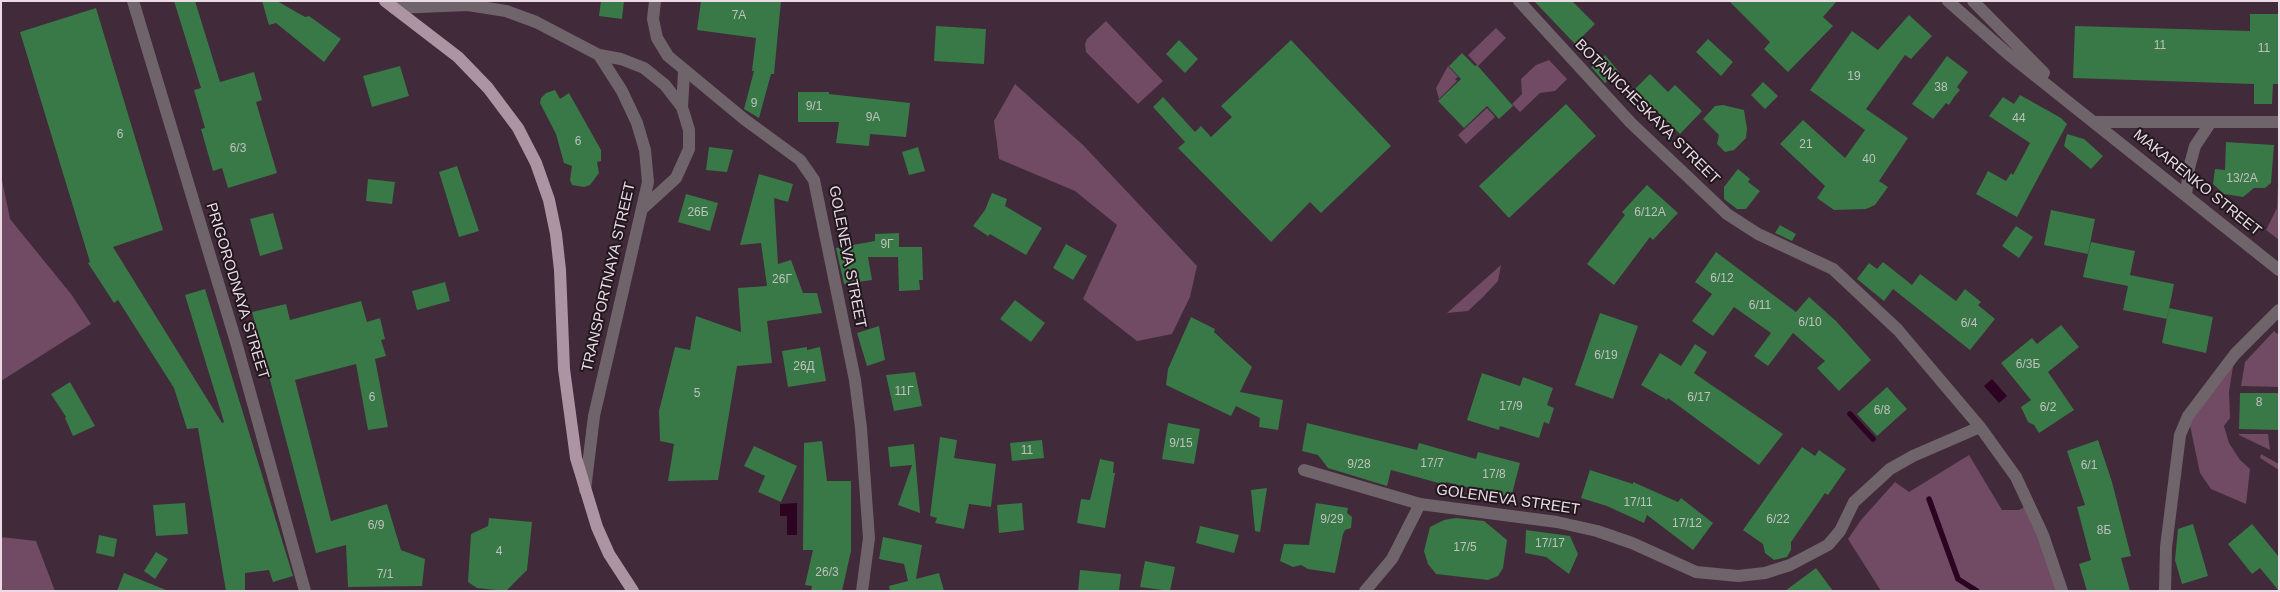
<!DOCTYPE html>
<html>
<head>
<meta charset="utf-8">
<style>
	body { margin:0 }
	#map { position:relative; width:2280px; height:592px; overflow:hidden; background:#412a39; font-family:Helvetica,sans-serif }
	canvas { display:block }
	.frame { position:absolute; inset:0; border:2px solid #eadbe4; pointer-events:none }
</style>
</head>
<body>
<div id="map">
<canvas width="2280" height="592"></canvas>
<div class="frame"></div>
</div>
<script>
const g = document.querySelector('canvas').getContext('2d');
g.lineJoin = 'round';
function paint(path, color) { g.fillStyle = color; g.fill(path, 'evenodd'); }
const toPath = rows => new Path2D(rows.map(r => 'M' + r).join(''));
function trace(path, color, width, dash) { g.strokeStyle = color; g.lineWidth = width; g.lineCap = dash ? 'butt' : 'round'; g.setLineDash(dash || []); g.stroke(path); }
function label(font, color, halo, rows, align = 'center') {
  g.font = font + ' Helvetica,sans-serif'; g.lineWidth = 4; g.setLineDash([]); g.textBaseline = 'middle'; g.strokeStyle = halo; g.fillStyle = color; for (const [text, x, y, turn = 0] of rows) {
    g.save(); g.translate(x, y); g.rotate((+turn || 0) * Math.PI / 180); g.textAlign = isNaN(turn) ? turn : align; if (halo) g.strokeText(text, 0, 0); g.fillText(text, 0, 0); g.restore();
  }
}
const green = toPath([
	[1106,21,1163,81,1138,104,1086,52,1085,44,1087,39],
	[1496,28,1506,38,1478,66,1468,55],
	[1549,60,1567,79,1555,91,1540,93,1520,112,1512,104,1522,94,1521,79,1536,65],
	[1448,66,1458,77,1455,79,1457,81,1439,99,1436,88],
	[1015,84,1083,145,1197,266,1190,297,1172,334,1137,341,1083,299,1117,225,1075,191,999,159,994,121],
	[1487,108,1495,117,1466,144,1458,135],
	[2279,165,2279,240,2266,230,2277,208],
	[1,175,10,219,71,294,91,324,1,381],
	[1501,265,1498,281,1483,297,1468,311,1447,313],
	[2274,331,2279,335,2279,387,2241,386,2245,362],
	[2235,354,2229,392,2230,418,2224,426,2229,443,2240,460,2250,469,2246,504,2211,489,2200,473,2188,416],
	[2239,434,2268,434,2270,450,2239,435],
	[2261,454,2279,464,2279,470,2260,458],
	[1969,455,2002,510,2019,510,2030,504,2062,591,1881,591,1848,539,1861,520,1895,482,1909,492],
	[1,537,36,541,55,591,1,591]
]);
const water = toPath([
	[1992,379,2007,396,1999,403,1984,386],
	[797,503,797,535,787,535,787,516,780,516,780,504]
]);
const stream = toPath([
	[1850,414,1873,439],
	[1929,499,1958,579,1977,591]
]);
const building = toPath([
	[174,1,195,1,220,82,254,72,262,100,256,102,277,173,228,188,222,168,213,171,201,129,205,128,194,90,201,88],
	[262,1,277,1,305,17,309,16,341,39,324,62,276,23,269,25],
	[601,1,624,1,622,19,599,16],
	[701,1,781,1,774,74,771,74,759,118,744,109,754,71,752,71,756,38,697,30],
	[1534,1,1572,1,1595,24,1575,44],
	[1729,1,1837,1,1823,17,1833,26,1788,72,1764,49,1770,42],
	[96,8,163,230,113,247,222,423,224,422,185,295,205,289,293,576,273,582,269,570,245,573,245,591,226,591,198,428,187,429,174,388,118,300,114,303,88,263,90,262,20,32],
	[2250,14,2279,14,2279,84,2273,84,2272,104,2254,104,2254,84,2073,78,2075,26,2250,31],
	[1909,15,1932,36,1911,59,1905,55,1866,109,1908,138,1879,181,1888,187,1875,205,1866,209,1834,210,1817,198,1825,186,1780,144,1803,120,1845,158,1865,130,1810,90,1852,31,1878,50],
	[936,26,986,29,984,64,934,61],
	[1708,39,1733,62,1721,76,1696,52],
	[1179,40,1198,59,1185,73,1166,54],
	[1291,40,1391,146,1321,213,1310,202,1271,242,1178,148,1185,142,1153,107,1163,97,1195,132,1201,126,1211,137,1232,117,1221,106],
	[1462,53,1475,66,1477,65,1513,106,1499,119,1487,106,1464,128,1438,101,1461,79,1449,66],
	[1605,55,1619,72,1605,83,1591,67],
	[1947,56,1968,72,1957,87,1960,90,1954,97,1949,105,1946,103,1933,119,1912,104],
	[400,66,409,96,372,107,363,76],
	[1650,74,1668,92,1675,85,1702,111,1680,134,1649,104,1645,108,1630,94],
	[1763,82,1778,96,1765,109,1751,95],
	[555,90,560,99,569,93,601,150,601,161,597,162,599,173,590,185,584,187,572,185,570,180,572,166,564,163,556,134,540,103,541,98,546,93],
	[798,92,829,92,829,94,910,103,906,137,870,134,869,146,836,143,839,122,798,122],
	[2020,95,2061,118,2067,124,2017,217,1976,194,1988,171,2006,181,2011,173,2013,175,2030,143,1989,116,2003,97,2014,104],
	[1566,104,1596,136,1509,218,1479,186],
	[1723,105,1744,110,1747,129,1746,138,1734,150,1725,152,1717,144,1719,135,1703,119,1715,106],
	[2067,134,2084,139,2103,156,2091,169,2064,146],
	[2226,142,2274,145,2271,183,2265,188,2254,188,2243,197,2224,194,2213,184,2215,169,2225,170],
	[709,147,733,150,727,172,706,170],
	[918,147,925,171,909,175,902,152],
	[457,166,479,231,459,237,439,172],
	[1738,169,1750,179,1748,182,1760,191,1746,209,1737,209,1724,199,1724,187],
	[759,174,793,184,788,202,774,198,778,264,791,260,803,293,817,293,822,313,767,321,772,363,737,366,718,480,668,481,674,444,660,441,659,411,675,347,690,350,696,316,741,332,738,288,767,286,761,243,740,245],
	[368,179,395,182,392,204,366,201],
	[1647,185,1678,213,1653,240,1650,237,1614,285,1587,264,1625,215,1622,212],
	[992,193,1007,199,1005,206,1042,228,1026,255,990,234,988,236,973,226,985,210],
	[686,194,718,203,710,231,678,222],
	[2051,210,2095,219,2088,254,2044,245],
	[273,213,283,249,260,256,250,219],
	[1780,225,1796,234,1792,241,1775,233],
	[2016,226,2033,237,2019,258,2002,246],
	[899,233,899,247,922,247,923,280,919,280,920,290,899,291,898,257,868,257,872,280,844,284,836,248,875,241,875,234],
	[2091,242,2135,251,2130,275,2174,284,2167,319,2123,310,2128,286,2083,277],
	[1066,244,1087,256,1073,280,1053,268],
	[1716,252,1796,312,1809,297,1836,321,1871,360,1839,391,1817,368,1825,361,1793,333,1768,366,1754,356,1771,333,1734,307,1713,336,1692,321,1712,294,1695,282],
	[1883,262,1912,285,1920,274,1956,301,1965,289,1981,302,1978,305,1995,319,1970,350,1893,289,1884,301,1857,279,1869,263,1877,269],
	[445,282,450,301,417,310,412,291],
	[1015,300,1045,323,1031,342,1000,319],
	[361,301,367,322,380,318,385,339,381,340,386,356,375,359,388,427,368,430,356,364,295,380,331,521,387,504,401,550,425,559,422,586,348,587,346,545,316,553,252,312,286,304,290,320],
	[2169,308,2213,317,2206,353,2162,343],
	[1600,313,1638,326,1613,399,1575,385],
	[1191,317,1215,329,1214,332,1252,367,1240,392,1283,400,1278,430,1259,427,1260,418,1236,406,1231,416,1166,385,1168,369],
	[2061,325,2079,347,2048,372,2074,410,2039,433,2034,425,2028,422,2021,407,2031,400,2001,363,2032,338,2037,344],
	[879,326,885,360,867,366,857,333],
	[1695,344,1707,352,1694,373,1783,434,1759,465,1668,398,1667,400,1641,385,1660,353,1681,366],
	[807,347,807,350,820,347,826,381,788,387,782,351],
	[915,372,922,406,894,411,886,375],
	[1482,373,1520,386,1523,377,1553,388,1547,405,1554,408,1549,424,1544,422,1539,438,1500,426,1499,430,1467,420],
	[70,382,95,426,73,436,65,418,66,417,51,394],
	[1887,387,1907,409,1877,436,1857,414],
	[2240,393,2279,393,2279,430,2239,429],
	[1168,423,1200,429,1194,464,1162,459],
	[1307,423,1417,450,1419,443,1476,459,1478,452,1520,463,1511,498,1446,482,1446,485,1391,470,1387,486,1328,468,1318,455,1302,451],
	[940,437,957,440,954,458,996,464,991,507,969,504,964,529,935,523,937,518,930,516],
	[1042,440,1044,458,1012,461,1010,443],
	[2098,440,2112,482,2131,556,2121,558,2130,591,2087,591,2079,564,2091,560,2077,507,2085,505,2067,451],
	[822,441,827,481,851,481,851,551,842,591,811,591,812,586,805,585,813,550,803,550,804,443],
	[914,444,915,455,920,513,898,505,912,465,890,467,888,447],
	[754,446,797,466,781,502,758,492,765,476,744,466],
	[1802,447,1815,456,1819,450,1846,469,1828,495,1825,493,1791,542,1791,550,1787,557,1774,560,1765,553,1763,544,1743,530],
	[1100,459,1114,462,1113,473,1115,473,1105,528,1077,523,1081,499,1090,500],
	[1590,470,1633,484,1633,482,1678,502,1681,498,1713,523,1693,550,1647,515,1644,523,1607,506,1581,498],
	[1267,488,1260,532,1255,531,1251,490],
	[185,503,188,534,156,536,153,505],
	[1022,503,1024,530,999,533,997,505],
	[1316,503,1348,508,1347,513,1352,517,1351,528,1345,530,1343,534,1335,573,1308,569,1301,565,1293,567,1280,561,1284,544,1309,545],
	[489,518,532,522,527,570,506,591,477,588,468,582,471,534,488,526],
	[1456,518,1484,521,1507,540,1503,568,1498,576,1488,580,1436,574,1428,564,1424,551,1430,527,1444,520],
	[2193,524,2208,576,2182,584,2175,560,2178,529],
	[2252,524,2279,557,2279,591,2260,568,2252,574,2228,544],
	[1200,526,1239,535,1234,553,1196,543],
	[1526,530,1570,536,1578,554,1569,574,1546,557,1525,553],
	[99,535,117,539,114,557,96,553],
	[883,537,922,545,916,579,939,573,944,591,890,591,889,586,908,581,904,564,879,559],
	[156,552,168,559,155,579,144,571],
	[1145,561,1175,567,1170,591,1140,587],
	[1816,568,1833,591,1785,591],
	[1080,570,1121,574,1119,591,1078,591],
	[124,573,166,590,166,591,117,591]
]);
const minor = toPath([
	[133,1,236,342,305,591],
	[655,1,653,19,657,38,668,56,744,119,800,160,814,180,855,380,861,428,869,538,862,591],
	[1519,1,1631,123,1727,214,1758,234,1833,269,1898,330,1980,427,2016,477,2043,535,2062,591],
	[1948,1,2008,54,2279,270],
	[1973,1,2044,73],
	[394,8,468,5,506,11,536,22,599,55,622,91,637,123,645,150,648,182,594,416,585,490],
	[599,55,621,59,644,68,665,85,682,107,689,130,689,149,676,178,642,209],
	[682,107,684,72],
	[2097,122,2279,122],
	[2186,195,2189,168,2195,146,2211,122],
	[1304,470,1420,504,1557,522,1597,531,1632,543,1696,572,1738,576,1765,573,1790,565,1828,545,1840,531,1854,502,1890,469,1913,456,1980,427],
	[1365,591,1392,559,1420,504],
	[2165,591,2166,547,2180,435,2188,416,2235,354,2279,310]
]);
const major = toPath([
	[385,1,458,57,488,88,518,128,536,163,549,200,556,234,560,270,564,369,576,458,597,527,609,554,633,591]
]);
const numberNames = [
	["7А",739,16],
	["11",2160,46],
	["11",2264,49],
	["19",1854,77],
	["38",1941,88],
	["9",754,104],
	["9/1",814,107],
	["9А",873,118],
	["44",2019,119],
	["6",120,135],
	["6",578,142],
	["21",1806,145],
	["6/3",238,149],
	["40",1869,160],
	["13/2А",2242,179],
	["26Б",698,213],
	["6/12А",1650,213],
	["9Г",887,245],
	["6/12",1722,279],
	["26Г",782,280],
	["6/11",1760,306],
	["6/10",1810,323],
	["6/4",1969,324],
	["6/19",1606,356],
	["6/3Б",2028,365],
	["26Д",804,367],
	["11Г",904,392],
	["5",697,394],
	["6",372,398],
	["6/17",1699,398],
	["8",2259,403],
	["17/9",1511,407],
	["6/2",2048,408],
	["6/8",1882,411],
	["9/15",1181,444],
	["11",1027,451],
	["17/7",1432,464],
	["9/28",1359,465],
	["6/1",2089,466],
	["17/8",1494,475],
	["17/11",1638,503],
	["9/29",1332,520],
	["6/22",1778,520],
	["17/12",1687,524],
	["6/9",376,526],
	["8Б",2104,531],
	["17/17",1550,544],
	["17/5",1465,548],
	["4",499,552],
	["26/3",827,573],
	["7/1",385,575]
];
const streetNames = [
	["BOTANICHESKAYA STREET",1647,112,45],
	["MAKARENKO STREET",2197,183,39],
	["GOLENEVA STREET",847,257,79],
	["TRANSPORTNAYA STREET",609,277,-77],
	["PRIGORODNAYA STREET",237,291,73],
	["GOLENEVA STREET",1508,500,8]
];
paint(green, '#704b63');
paint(water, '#2d0322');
trace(stream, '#2d0322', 5.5);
paint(building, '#397847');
trace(minor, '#70646b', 12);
trace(major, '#ac94a3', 12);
label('12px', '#bec2bd', null, numberNames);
label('15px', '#eadbe4', '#21171d', streetNames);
</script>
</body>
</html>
